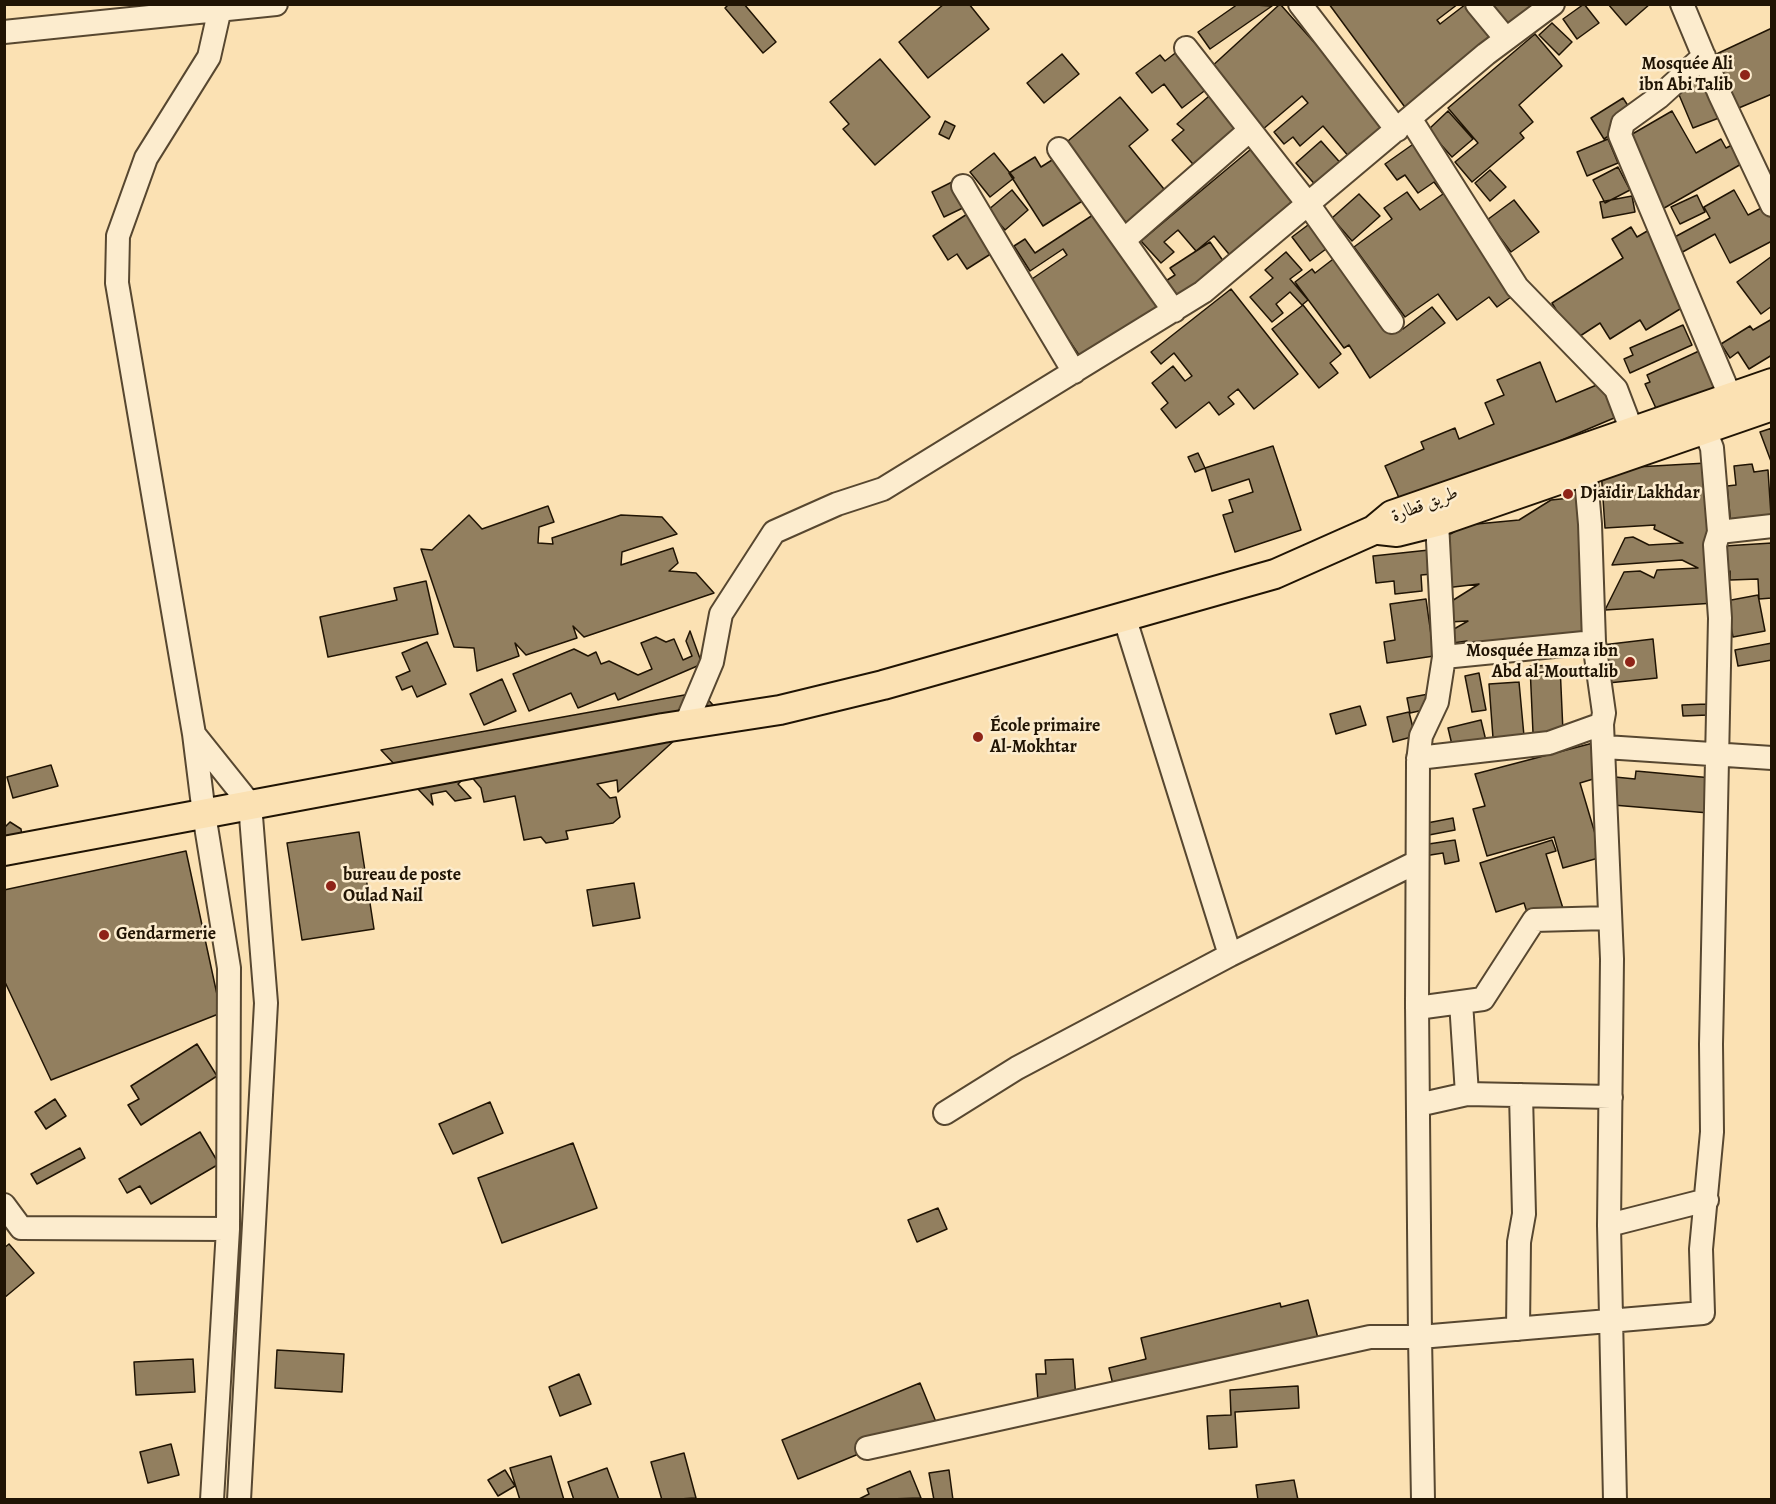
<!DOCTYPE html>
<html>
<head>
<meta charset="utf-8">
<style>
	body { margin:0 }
	#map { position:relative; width:1776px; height:1504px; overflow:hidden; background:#fbe1b3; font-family:Alegreya,serif }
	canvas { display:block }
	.frame { position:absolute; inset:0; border:6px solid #201404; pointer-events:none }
</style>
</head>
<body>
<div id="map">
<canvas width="1776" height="1504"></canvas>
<div class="frame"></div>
</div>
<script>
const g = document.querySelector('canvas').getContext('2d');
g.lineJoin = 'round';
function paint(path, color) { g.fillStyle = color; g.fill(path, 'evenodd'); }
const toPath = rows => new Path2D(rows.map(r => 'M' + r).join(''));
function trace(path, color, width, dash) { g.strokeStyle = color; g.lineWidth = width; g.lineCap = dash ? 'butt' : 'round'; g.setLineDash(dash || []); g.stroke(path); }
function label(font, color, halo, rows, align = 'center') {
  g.font = font + ' Alegreya,Amiri,serif'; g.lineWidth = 5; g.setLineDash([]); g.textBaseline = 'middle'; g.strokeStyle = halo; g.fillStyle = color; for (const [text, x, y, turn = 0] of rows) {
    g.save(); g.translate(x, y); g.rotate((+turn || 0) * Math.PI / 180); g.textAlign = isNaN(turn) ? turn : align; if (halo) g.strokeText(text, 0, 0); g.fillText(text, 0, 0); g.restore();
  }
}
const building = toPath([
	[729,4,744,4,776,42,763,53,725,8,729,4],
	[944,4,969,4,989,29,928,78,899,42,944,4],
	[1238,4,1272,6,1210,49,1198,32,1238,4],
	[1280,4,1321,50,1330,43,1395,120,1350,158,1323,126,1300,146,1293,137,1284,144,1274,132,1308,103,1302,96,1262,130,1210,68,1280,4],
	[1329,4,1458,4,1437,20,1440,24,1466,4,1488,4,1502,38,1407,110,1329,4],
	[1490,4,1542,4,1511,32,1490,4],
	[1584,4,1599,23,1577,39,1563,19,1584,4],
	[1608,4,1650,4,1626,25,1608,4],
	[1552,23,1572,42,1559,55,1539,35,1552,23],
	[1772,28,1772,94,1734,110,1710,57,1772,28],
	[1535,34,1562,66,1519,105,1533,122,1520,133,1524,138,1472,182,1455,162,1478,143,1448,108,1535,34],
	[1187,44,1216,82,1182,108,1164,84,1152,93,1136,73,1160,55,1165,61,1187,44],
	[1062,54,1079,74,1044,103,1027,83,1062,54],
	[880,59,930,117,875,165,843,129,849,124,830,102,880,59],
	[1708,77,1724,116,1693,128,1677,90,1708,77],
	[1216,90,1248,126,1198,170,1172,140,1184,130,1177,124,1216,90],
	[1120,97,1148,130,1129,146,1168,194,1129,226,1062,146,1120,97],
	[1623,98,1636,118,1604,139,1591,118,1623,98],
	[1448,111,1473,139,1452,157,1428,130,1448,111],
	[1672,111,1696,153,1721,139,1726,148,1740,141,1750,159,1659,211,1622,140,1672,111],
	[945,121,955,126,949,139,939,134,945,121],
	[1263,139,1310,194,1233,259,1214,236,1196,251,1178,230,1164,242,1174,252,1161,263,1141,241,1263,139],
	[1608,139,1618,163,1587,176,1577,152,1608,139],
	[1419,140,1525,287,1497,307,1489,297,1457,320,1438,294,1405,317,1354,247,1392,219,1384,208,1407,192,1420,210,1443,194,1434,182,1418,193,1405,175,1397,180,1385,164,1419,140],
	[1321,141,1344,167,1319,189,1296,163,1321,141],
	[994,153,1014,178,990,197,970,172,994,153],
	[1060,155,1087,198,1043,226,1009,173,1035,157,1041,167,1060,155],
	[1618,167,1630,190,1605,203,1593,180,1618,167],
	[1490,170,1506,187,1490,201,1475,183,1490,170],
	[954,181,967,206,944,217,932,192,954,181],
	[1012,190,1028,210,1005,230,988,210,1012,190],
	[1734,190,1748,215,1769,204,1772,209,1772,241,1730,263,1715,234,1679,254,1671,239,1710,218,1704,207,1734,190],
	[1359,194,1380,216,1352,241,1332,218,1359,194],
	[1697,195,1705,212,1680,224,1671,207,1697,195],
	[1632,196,1635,212,1603,218,1600,202,1632,196],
	[1514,200,1539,232,1511,252,1487,220,1514,200],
	[975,209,1000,248,967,269,957,254,948,260,933,236,975,209],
	[1102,209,1155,288,1175,275,1170,268,1210,242,1226,265,1081,358,1029,281,1067,255,1063,249,1030,271,1014,246,1025,239,1035,253,1102,209],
	[1320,216,1338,240,1310,261,1292,237,1320,216],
	[1631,227,1637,237,1649,230,1693,301,1646,330,1640,320,1610,339,1600,323,1574,340,1552,303,1623,258,1612,239,1631,227],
	[1345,250,1403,329,1432,307,1445,323,1370,378,1349,345,1344,348,1295,282,1312,269,1315,273,1345,250],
	[1286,252,1302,270,1290,279,1308,300,1302,305,1290,292,1276,304,1283,313,1272,322,1250,297,1273,278,1265,270,1286,252],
	[1772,256,1772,306,1761,314,1737,282,1772,256],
	[1231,289,1298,374,1254,409,1238,389,1228,397,1234,404,1219,415,1209,402,1176,428,1161,409,1168,403,1152,383,1173,366,1185,381,1192,376,1174,353,1161,364,1151,352,1231,289],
	[1303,305,1341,354,1330,363,1338,373,1319,388,1272,329,1303,305],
	[1772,319,1772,355,1749,369,1738,352,1730,358,1721,344,1750,326,1753,330,1772,319],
	[1683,325,1692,345,1630,373,1624,359,1633,355,1630,348,1683,325],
	[1712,345,1730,383,1659,415,1645,384,1650,382,1647,375,1712,345],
	[1540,362,1556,402,1611,379,1626,413,1403,507,1385,466,1424,449,1421,442,1455,428,1459,439,1494,424,1485,403,1504,395,1497,380,1540,362],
	[1772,428,1772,464,1760,432,1772,428],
	[1273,446,1301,530,1235,552,1223,515,1233,512,1229,500,1253,492,1249,479,1212,491,1205,468,1273,446],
	[1198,453,1205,468,1195,472,1188,457,1198,453],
	[1724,462,1724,546,1772,543,1772,598,1759,599,1758,579,1730,580,1730,571,1715,603,1605,610,1624,572,1640,571,1654,578,1657,570,1698,568,1682,560,1612,565,1625,538,1633,537,1649,545,1683,543,1654,529,1655,525,1605,528,1601,469,1724,462],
	[1752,464,1754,472,1768,470,1772,531,1732,535,1727,486,1736,485,1734,466,1752,464],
	[1582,491,1595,637,1468,658,1467,641,1453,643,1447,633,1468,621,1449,622,1447,604,1479,584,1445,588,1440,540,1466,525,1519,520,1551,500,1570,498,1582,491],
	[548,506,554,522,539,527,538,543,553,544,552,538,621,515,662,517,677,534,622,552,621,565,673,548,678,563,669,571,696,573,714,593,584,637,573,626,577,638,526,655,515,643,519,656,477,671,474,648,454,647,421,549,432,550,469,515,482,529,548,506],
	[1429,550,1432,574,1421,575,1422,591,1395,594,1394,581,1376,583,1373,556,1429,550],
	[426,581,438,634,328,657,320,617,397,600,394,588,426,581],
	[1758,595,1765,631,1733,637,1726,601,1758,595],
	[1426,599,1434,656,1387,663,1384,642,1395,640,1390,604,1426,599],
	[690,631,702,664,618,700,615,693,578,708,571,693,529,711,513,674,574,649,588,656,596,652,601,664,609,661,638,675,652,669,641,643,656,637,666,642,674,639,683,660,692,656,686,641,690,631],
	[1653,639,1657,678,1608,683,1602,645,1653,639],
	[427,642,446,684,417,697,412,686,402,690,396,677,410,671,402,653,427,642],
	[1772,643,1772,660,1738,666,1735,650,1772,643],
	[1560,665,1563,732,1533,733,1530,666,1560,665],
	[1479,673,1486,710,1472,712,1465,676,1479,673],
	[502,679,516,711,484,725,470,694,502,679],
	[1519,682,1524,736,1493,738,1489,684,1519,682],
	[701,692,713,705,618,792,617,780,597,784,610,798,616,797,620,817,613,823,566,831,568,839,546,843,541,837,524,840,515,796,484,802,481,788,469,774,458,784,471,798,455,801,446,791,431,794,433,805,381,750,701,692],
	[1434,693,1437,707,1410,713,1407,698,1434,693],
	[1707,704,1708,715,1683,716,1682,705,1707,704],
	[1360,706,1366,725,1336,734,1330,714,1360,706],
	[1409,712,1415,736,1393,742,1387,717,1409,712],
	[1481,720,1486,741,1453,749,1448,728,1481,720],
	[1593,743,1603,776,1580,783,1602,857,1563,868,1554,837,1487,856,1473,809,1485,806,1475,774,1593,743],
	[51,765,58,786,13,798,7,777,51,765],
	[1636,771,1712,778,1709,813,1613,805,1615,777,1635,779,1636,771],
	[1453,818,1455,830,1429,835,1427,823,1453,818],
	[10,822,21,829,25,858,4,861,4,828,10,822],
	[359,832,374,929,302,940,287,843,359,832],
	[1455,840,1459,861,1445,864,1443,853,1424,856,1422,845,1455,840],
	[1552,840,1556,851,1546,854,1566,918,1532,928,1524,903,1496,912,1480,863,1552,840],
	[186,851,221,1013,51,1080,4,980,4,890,186,851],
	[634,883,640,918,593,926,587,890,634,883],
	[197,1044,217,1076,141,1125,128,1105,139,1099,131,1086,197,1044],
	[55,1099,66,1116,46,1129,35,1112,55,1099],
	[490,1102,503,1133,453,1154,439,1124,490,1102],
	[200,1132,219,1164,151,1204,140,1186,127,1193,119,1179,200,1132],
	[573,1143,597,1208,502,1243,478,1178,573,1143],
	[80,1148,85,1158,37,1184,31,1174,80,1148],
	[938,1208,947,1229,917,1242,908,1220,938,1208],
	[9,1244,34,1273,4,1298,4,1248,9,1244],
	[1308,1300,1319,1342,1115,1393,1109,1368,1146,1359,1141,1338,1280,1303,1281,1307,1308,1300],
	[277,1350,344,1354,342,1392,275,1388,277,1350],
	[193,1359,195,1392,136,1395,134,1362,193,1359],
	[1073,1359,1076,1399,1038,1401,1036,1374,1046,1374,1045,1360,1073,1359],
	[579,1374,591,1404,560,1416,549,1387,579,1374],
	[920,1383,936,1422,798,1479,782,1440,920,1383],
	[1298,1386,1299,1408,1235,1412,1237,1447,1209,1449,1207,1416,1231,1415,1230,1390,1298,1386],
	[171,1444,179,1475,148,1483,140,1452,171,1444],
	[684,1453,696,1498,662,1500,651,1462,684,1453],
	[551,1456,564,1500,520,1500,510,1468,551,1456],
	[607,1468,619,1500,574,1500,568,1482,607,1468],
	[505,1470,515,1486,498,1496,488,1480,505,1470],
	[949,1470,953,1500,934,1500,929,1473,949,1470],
	[910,1471,921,1498,857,1500,869,1494,867,1489,910,1471],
	[1294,1480,1298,1500,1258,1500,1256,1485,1294,1480]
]);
const minor = toPath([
	[1300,4,1397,130],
	[1477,4,1506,39],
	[1682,4,1720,95,1772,205],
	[4,32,276,4],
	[1186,48,1308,204,1392,322],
	[1704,56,1659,97,1623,123,1620,135,1730,396],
	[1411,120,1517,287,1616,389,1632,431],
	[1059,149,1174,311],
	[963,186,1074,372],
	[1124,240,1250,130],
	[1584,455,1590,524,1594,642,1604,713,1602,724,1612,959,1609,1225,1615,1500],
	[1429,508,1437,522,1444,657,1437,702,1421,736,1418,762,1417,1004,1420,1337,1703,1313,1701,1249,1712,1132,1711,1044,1720,618,1715,545,1719,532,1712,448,1699,415],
	[1719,532,1772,526],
	[1124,616,1230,955],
	[1444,657,1594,642],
	[685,726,712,662,721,614,774,532,837,504,883,489,1203,292,1486,54,1553,4],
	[194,734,117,283,118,236,146,158,209,57,221,4],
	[1605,747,1772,758],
	[1418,758,1549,743,1602,724],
	[1417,1008,1483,999,1534,920,1610,918],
	[1467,1094,1611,1097],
	[1418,1105,1467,1094,1461,1002],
	[945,1113,1017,1068,1230,955,1417,862],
	[4,1205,21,1228,228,1229],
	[1609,1225,1707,1200],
	[1518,1329,1519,1242,1524,1214,1521,1095],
	[867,1448,1370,1337,1420,1337,1423,1500],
	[212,1500,228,1229,229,968,204,814,194,734,250,804,266,1003,239,1500]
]);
const major = toPath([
	[1379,530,1397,532,1437,522,1772,406],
	[4,851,663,728,780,710,883,685,1275,574,1374,530,1392,515,1772,383]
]);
const markers = [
	[1745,75,6,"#8f2418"],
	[1568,494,6,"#8f2418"],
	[1630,662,6,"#8f2418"],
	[978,737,6,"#8f2418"],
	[331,886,6,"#8f2418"],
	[104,935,6,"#8f2418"]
];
const poiNames = [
	["Mosquée Ali",1733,65,"right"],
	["ibn Abi Talib",1733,86,"right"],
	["Djaïdir Lakhdar",1580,494],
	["Mosquée Hamza ibn",1618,652,"right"],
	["Abd al-Mouttalib",1618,673,"right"],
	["École primaire",990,727],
	["Al-Mokhtar",990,748],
	["bureau de poste",343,876],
	["Oulad Nail",343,897],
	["Gendarmerie",116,935]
];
const streetNames = [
	["طريق قطارة",1425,505,-21]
];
paint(building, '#927f5f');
trace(building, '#201404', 1.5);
trace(minor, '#574730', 26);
trace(major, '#201404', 32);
trace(minor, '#fcecce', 22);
trace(major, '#fbe1b3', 28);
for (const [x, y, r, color] of markers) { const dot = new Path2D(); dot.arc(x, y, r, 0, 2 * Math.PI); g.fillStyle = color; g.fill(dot); trace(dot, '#fcecce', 2); }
label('bold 18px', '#201404', '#fcecce', poiNames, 'left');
label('18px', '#201404', '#fcecce', streetNames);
</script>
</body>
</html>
